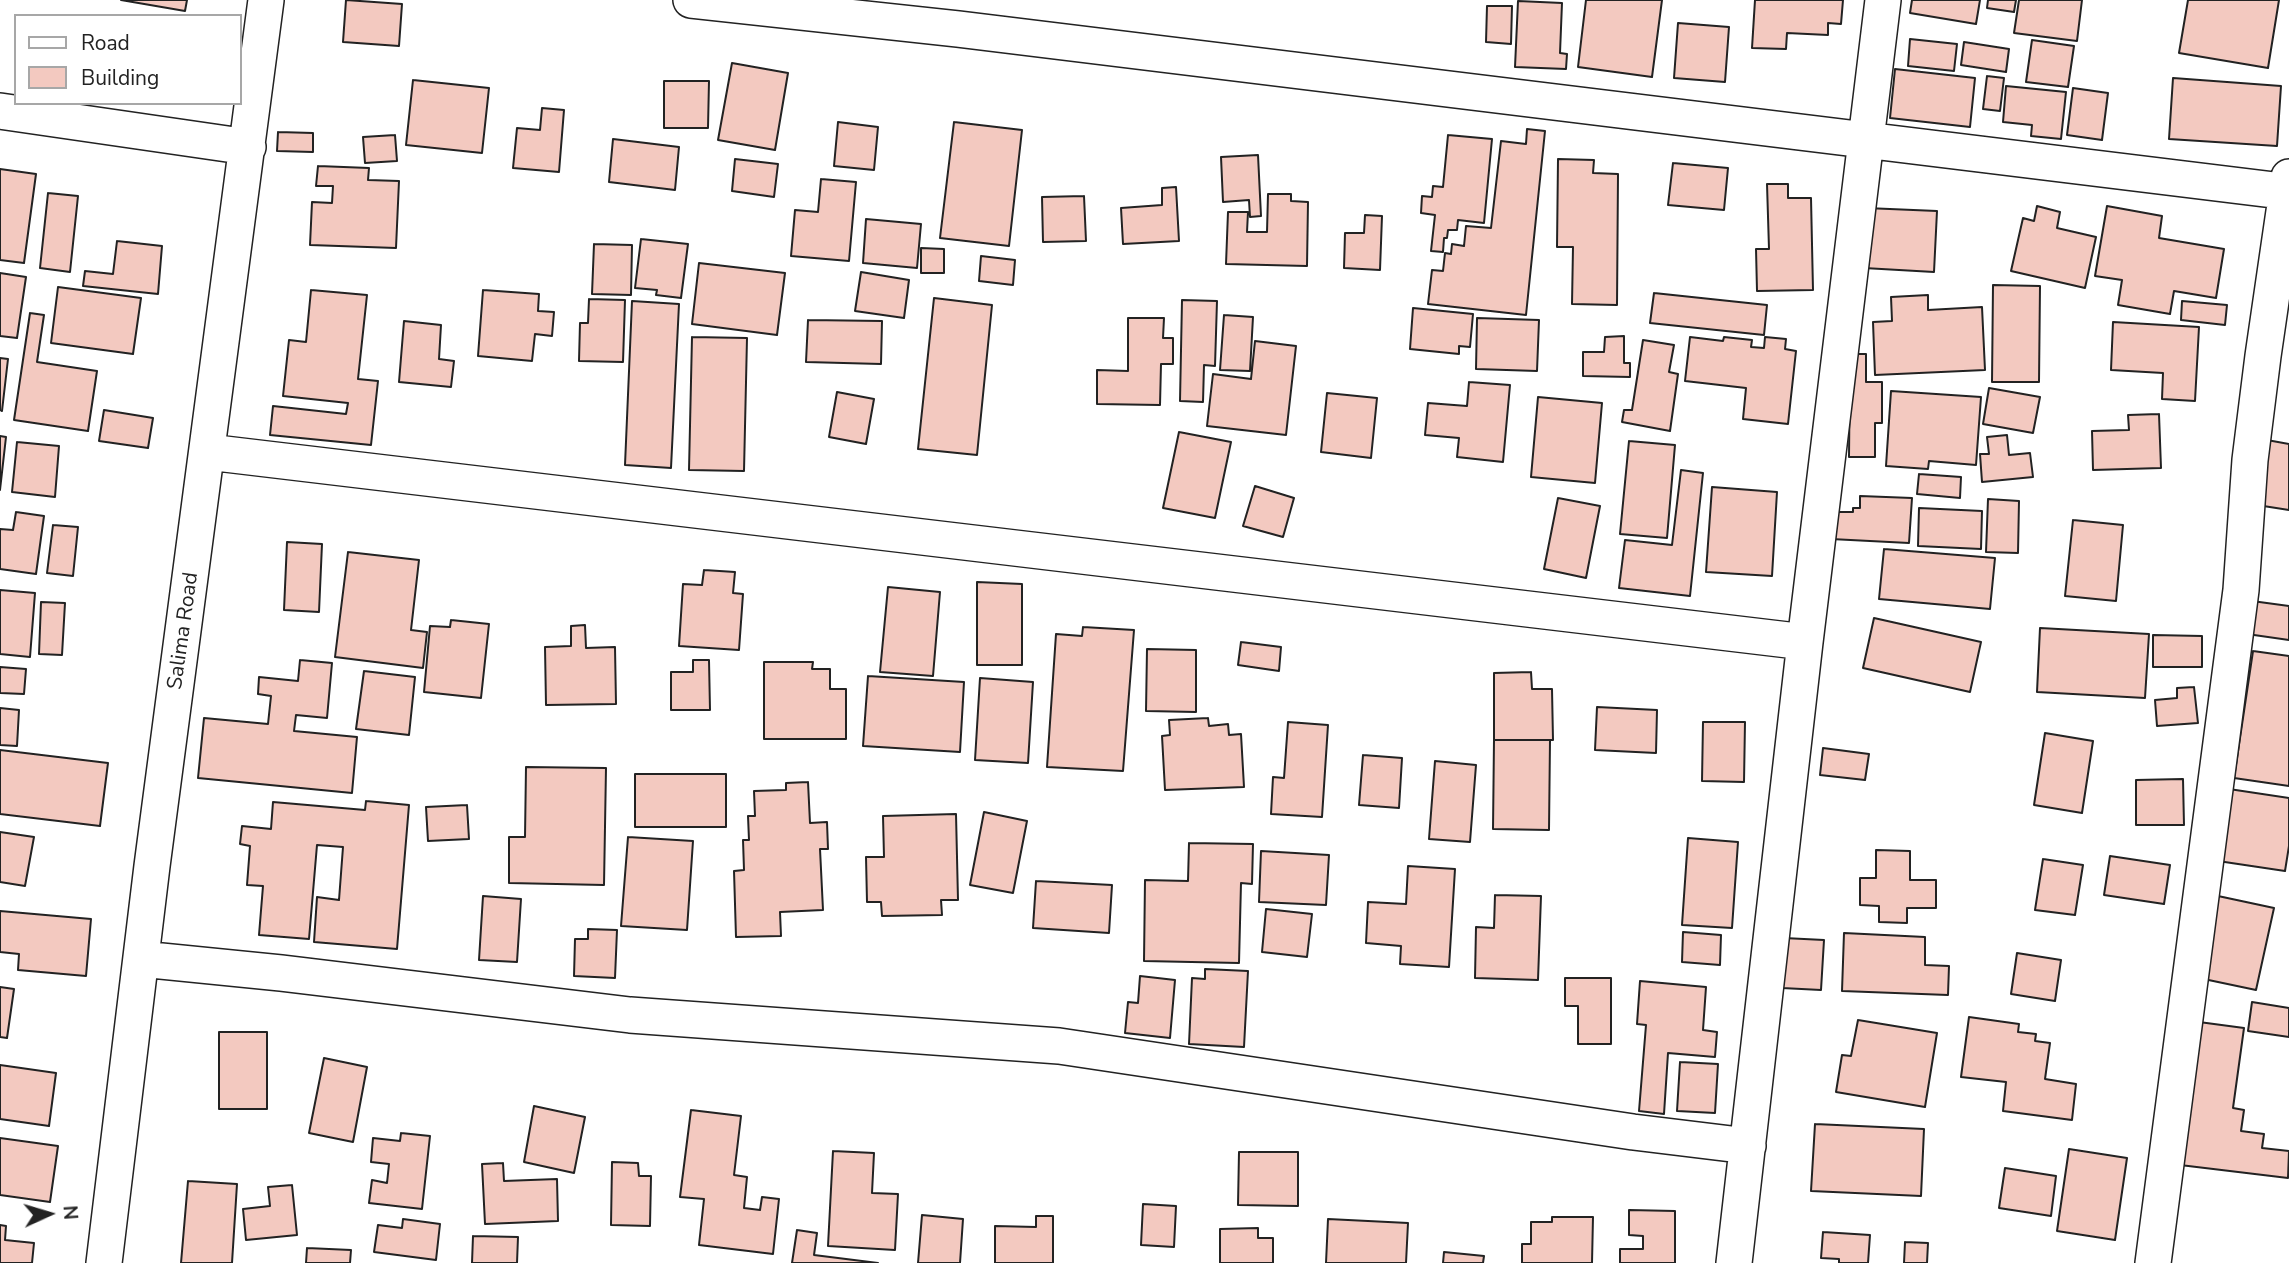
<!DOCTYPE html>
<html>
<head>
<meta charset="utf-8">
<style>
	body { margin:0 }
	#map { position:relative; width:2289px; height:1263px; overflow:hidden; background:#fff; font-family:"Nunito Sans",sans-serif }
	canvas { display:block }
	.legend { position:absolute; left:14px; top:14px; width:228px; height:91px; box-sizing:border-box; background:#fff; border:2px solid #a7a7a7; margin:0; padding:9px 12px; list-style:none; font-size:21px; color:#222 }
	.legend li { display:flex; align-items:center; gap:14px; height:35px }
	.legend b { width:35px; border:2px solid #a7a7a7 }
	.north { position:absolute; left:14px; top:1179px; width:70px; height:70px; -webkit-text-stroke:5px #fff; paint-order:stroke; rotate:86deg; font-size:19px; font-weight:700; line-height:28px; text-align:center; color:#222 }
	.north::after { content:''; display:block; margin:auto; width:24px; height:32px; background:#222; clip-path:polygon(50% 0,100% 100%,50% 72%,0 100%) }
</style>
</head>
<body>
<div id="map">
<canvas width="2289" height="1263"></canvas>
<ul class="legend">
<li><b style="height:9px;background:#fff"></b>Road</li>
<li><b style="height:19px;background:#f3c9c0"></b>Building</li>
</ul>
<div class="north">N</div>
</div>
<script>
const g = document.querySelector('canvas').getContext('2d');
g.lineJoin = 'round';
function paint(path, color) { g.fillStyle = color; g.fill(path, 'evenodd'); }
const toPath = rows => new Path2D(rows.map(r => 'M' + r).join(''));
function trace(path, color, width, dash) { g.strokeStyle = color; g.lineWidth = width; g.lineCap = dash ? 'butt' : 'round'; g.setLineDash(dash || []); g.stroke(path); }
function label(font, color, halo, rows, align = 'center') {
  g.font = font + ' "Nunito Sans",sans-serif'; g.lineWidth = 5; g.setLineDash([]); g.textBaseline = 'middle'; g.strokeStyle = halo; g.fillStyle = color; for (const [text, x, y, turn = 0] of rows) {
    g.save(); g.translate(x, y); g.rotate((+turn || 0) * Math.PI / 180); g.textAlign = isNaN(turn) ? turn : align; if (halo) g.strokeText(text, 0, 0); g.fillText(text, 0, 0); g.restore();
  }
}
const building = toPath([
	[121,0,187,0,185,11,121,0],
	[346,0,402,4,399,46,343,42,346,0],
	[1586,0,1662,0,1652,77,1578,67,1586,0],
	[1755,0,1843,0,1841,24,1828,23,1828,35,1787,33,1786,49,1752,48,1755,0],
	[1912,0,1980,0,1976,24,1910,13,1912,0],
	[1988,0,2016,0,2014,12,1987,8,1988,0],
	[2019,0,2082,0,2077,41,2014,33,2019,0],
	[2188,0,2279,0,2268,68,2179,53,2188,0],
	[1518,1,1562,3,1560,53,1567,54,1566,69,1515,67,1518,1],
	[1487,6,1512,6,1511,44,1486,42,1487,6],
	[1678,23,1729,27,1725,82,1674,78,1678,23],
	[1910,39,1957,44,1954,71,1908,66,1910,39],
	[2032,40,2074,46,2068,87,2026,82,2032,40],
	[1964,42,2009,49,2006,72,1961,65,1964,42],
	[732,63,788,73,775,150,718,140,732,63],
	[1895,69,1975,78,1970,127,1890,118,1895,69],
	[1987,76,2004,78,2000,111,1983,109,1987,76],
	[2173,78,2281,86,2277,146,2169,139,2173,78],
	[413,80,489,88,482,153,406,145,413,80],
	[664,81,709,81,708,128,664,128,664,81],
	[2006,86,2066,92,2061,139,2031,136,2032,125,2003,122,2006,86],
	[2073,88,2108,93,2102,140,2067,135,2073,88],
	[542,108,564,110,559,172,513,168,517,128,540,130,542,108],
	[838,122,878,127,874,170,834,166,838,122],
	[954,122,1022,130,1009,246,940,238,954,122],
	[1527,129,1545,131,1526,315,1428,304,1432,270,1443,271,1445,253,1451,254,1452,244,1464,246,1466,226,1491,228,1501,141,1526,144,1527,129],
	[278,132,313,133,313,152,277,151,278,132],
	[395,135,397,161,365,163,363,137,395,135],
	[1448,135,1492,139,1484,223,1458,220,1457,230,1448,230,1447,238,1444,238,1443,252,1431,251,1435,215,1421,213,1422,196,1432,197,1433,186,1443,187,1448,135],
	[613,139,679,147,675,190,609,182,613,139],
	[1258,155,1261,216,1250,217,1249,200,1223,202,1221,157,1258,155],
	[735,159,778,164,774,197,732,191,735,159],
	[1558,159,1594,160,1593,173,1618,174,1617,305,1572,304,1573,247,1557,247,1558,159],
	[1673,163,1728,168,1724,210,1668,205,1673,163],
	[318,166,369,168,368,180,399,181,396,248,310,245,312,202,332,203,333,186,316,186,318,166],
	[0,169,36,174,24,263,0,260,0,169],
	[821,179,856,182,849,261,791,256,795,210,818,212,821,179],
	[1767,184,1788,184,1788,198,1811,198,1813,290,1757,291,1756,249,1769,249,1767,184],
	[1176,187,1179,241,1123,244,1121,208,1162,205,1162,188,1176,187],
	[48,193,78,196,70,272,40,268,48,193],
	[1268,194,1291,194,1291,201,1308,202,1307,266,1226,264,1228,212,1248,212,1247,232,1267,232,1268,194],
	[1084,196,1086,241,1043,242,1042,197,1084,196],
	[2037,206,2060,212,2057,228,2096,237,2085,288,2011,271,2023,218,2034,221,2037,206],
	[2107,206,2162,216,2159,238,2224,249,2216,298,2174,291,2170,314,2118,305,2122,280,2095,276,2107,206],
	[1866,208,1937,211,1934,272,1864,268,1866,208],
	[1365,215,1382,216,1380,270,1344,268,1345,233,1364,233,1365,215],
	[866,219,921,224,917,268,863,263,866,219],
	[641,239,688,244,681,298,656,295,657,290,635,288,641,239],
	[117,241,162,246,158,294,83,286,85,271,113,274,117,241],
	[594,244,632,245,631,295,592,294,594,244],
	[921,248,944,249,944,273,921,273,921,248],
	[981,256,1015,260,1013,285,979,281,981,256],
	[699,263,785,273,777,335,692,324,699,263],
	[861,272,909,280,904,318,855,311,861,272],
	[0,273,26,277,17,338,0,336,0,273],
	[1993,285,2040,286,2039,382,1992,382,1993,285],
	[58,287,141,298,133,354,51,343,58,287],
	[311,290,367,295,358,379,378,381,371,445,270,435,273,406,346,414,348,403,283,396,289,340,306,342,311,290],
	[483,290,539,294,538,311,554,312,552,336,535,334,532,361,478,356,483,290],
	[1654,293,1767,305,1764,335,1650,323,1654,293],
	[1928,295,1928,310,1982,307,1985,370,1875,375,1873,322,1892,321,1891,297,1928,295],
	[934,298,992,305,977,455,918,449,934,298],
	[589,299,625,300,623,362,579,361,580,323,588,323,589,299],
	[1182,300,1217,301,1215,366,1204,365,1203,402,1180,401,1182,300],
	[632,301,679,304,671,468,625,465,632,301],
	[2182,301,2227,305,2225,325,2181,320,2182,301],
	[1413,308,1473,314,1470,347,1459,346,1459,354,1410,349,1413,308],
	[30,313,44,315,37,362,97,371,88,431,14,420,30,313],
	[1224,315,1253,317,1250,371,1220,370,1224,315],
	[1128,318,1164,318,1163,338,1173,338,1173,364,1161,364,1160,405,1097,404,1097,370,1128,371,1128,318],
	[1477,318,1539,320,1537,371,1476,369,1477,318],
	[808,320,882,321,881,364,806,362,808,320],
	[404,321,441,325,439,359,454,361,451,387,399,382,404,321],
	[2113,322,2199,327,2195,401,2162,399,2163,373,2111,370,2113,322],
	[1624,336,1624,363,1630,363,1630,377,1583,376,1583,352,1604,352,1605,337,1624,336],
	[692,337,747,338,744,471,689,470,692,337],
	[1690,337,1723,341,1724,337,1752,340,1751,347,1764,348,1765,337,1786,339,1785,349,1796,351,1788,424,1743,419,1746,388,1685,381,1690,337],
	[1643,340,1674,345,1669,372,1678,374,1670,431,1622,422,1624,410,1632,410,1643,340],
	[1255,341,1296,346,1286,435,1207,426,1213,374,1251,379,1255,341],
	[1850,354,1866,354,1866,382,1882,382,1882,423,1875,423,1875,457,1849,457,1850,354],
	[0,358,8,359,2,411,0,410,0,358],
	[1469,382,1510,385,1503,462,1457,457,1459,438,1425,435,1428,403,1467,406,1469,382],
	[1989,388,2040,397,2033,433,1983,424,1989,388],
	[1891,391,1981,397,1976,465,1929,461,1928,469,1886,466,1891,391],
	[837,392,874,399,866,444,829,437,837,392],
	[1327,393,1377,398,1371,458,1321,452,1327,393],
	[1538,397,1602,403,1595,483,1531,477,1538,397],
	[104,410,153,418,148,448,99,441,104,410],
	[2159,414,2161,468,2093,470,2092,431,2129,430,2128,415,2159,414],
	[1179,432,1231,442,1215,518,1163,508,1179,432],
	[2007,435,2009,455,2030,453,2033,477,1982,482,1980,454,1989,454,1987,437,2007,435],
	[0,436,6,437,0,490,0,436],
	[2267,440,2289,444,2289,510,2257,505,2267,440],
	[1629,441,1675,445,1667,538,1620,534,1629,441],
	[17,442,59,446,55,497,12,492,17,442],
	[1681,470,1703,473,1690,596,1619,588,1625,540,1672,545,1681,470],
	[1919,474,1961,477,1960,498,1917,494,1919,474],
	[1255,486,1294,498,1283,537,1243,526,1255,486],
	[1712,487,1777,492,1772,576,1706,572,1712,487],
	[1860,496,1912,498,1909,543,1831,539,1838,512,1853,512,1853,508,1860,508,1860,496],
	[1558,498,1600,506,1586,578,1544,569,1558,498],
	[1988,499,2019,501,2018,553,1986,552,1988,499],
	[1919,508,1982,511,1981,549,1918,546,1919,508],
	[16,512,44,516,36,574,0,569,0,529,13,530,16,512],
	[2073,520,2123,525,2116,601,2065,596,2073,520],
	[53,525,78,527,73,576,47,573,53,525],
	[287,542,322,544,319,612,284,610,287,542],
	[1884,549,1995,558,1990,609,1879,599,1884,549],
	[348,552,419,560,411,630,427,632,423,668,335,657,348,552],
	[704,570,735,572,733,593,743,594,739,650,679,646,683,584,702,585,704,570],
	[977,582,1022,584,1022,665,977,665,977,582],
	[888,587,940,592,933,676,880,672,888,587],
	[0,590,35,593,30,657,0,654,0,590],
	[2252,601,2289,606,2289,640,2247,634,2252,601],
	[41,602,65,603,62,655,39,654,41,602],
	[1874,618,1981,642,1970,692,1863,668,1874,618],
	[451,620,489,624,481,698,424,692,430,626,450,627,451,620],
	[585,625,586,648,615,647,616,704,546,705,545,647,571,646,571,626,585,625],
	[1083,627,1134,630,1123,771,1047,767,1056,634,1082,636,1083,627],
	[2040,628,2149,634,2145,698,2037,692,2040,628],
	[2153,635,2202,636,2202,667,2153,667,2153,635],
	[1241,642,1281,647,1279,671,1238,665,1241,642],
	[1147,649,1196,650,1196,712,1146,711,1147,649],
	[2253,651,2289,656,2289,786,2234,778,2253,651],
	[300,660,332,663,327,718,296,715,294,731,357,737,352,793,198,778,204,718,268,724,271,696,258,694,259,677,298,681,300,660],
	[693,660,709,660,710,710,671,710,671,672,693,672,693,660],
	[764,662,813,662,812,669,830,669,830,689,846,689,846,739,764,739,764,662],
	[0,667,26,669,24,694,0,693,0,667],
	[364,671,415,677,409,735,356,729,364,671],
	[1531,672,1532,689,1552,689,1553,740,1494,740,1494,673,1531,672],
	[868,676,964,682,960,752,863,746,868,676],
	[980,678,1033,682,1028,763,975,760,980,678],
	[2194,687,2198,723,2157,726,2155,700,2177,698,2177,688,2194,687],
	[1597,707,1657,710,1656,753,1595,750,1597,707],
	[0,708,19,710,17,746,0,745,0,708],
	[1208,718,1209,726,1228,724,1229,735,1241,734,1244,787,1165,790,1162,736,1170,735,1169,720,1208,718],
	[1288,722,1328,725,1322,817,1271,814,1273,777,1284,778,1288,722],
	[1703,722,1745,722,1744,782,1702,781,1703,722],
	[2045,733,2093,741,2082,813,2034,805,2045,733],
	[1494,740,1550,740,1549,830,1493,829,1494,740],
	[1823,748,1869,754,1865,780,1820,775,1823,748],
	[0,750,108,763,100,826,0,814,0,750],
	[1363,755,1402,758,1399,808,1359,805,1363,755],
	[1435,761,1476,765,1470,842,1429,839,1435,761],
	[526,767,606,768,604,885,509,883,509,837,525,837,526,767],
	[635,774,726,774,726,827,635,827,635,774],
	[2183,779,2184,825,2136,825,2136,780,2183,779],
	[808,782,810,823,827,822,828,849,820,849,823,910,780,912,781,936,736,937,734,871,744,870,743,840,749,840,748,816,755,816,754,791,786,790,786,783,808,782],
	[2229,789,2289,798,2289,846,2285,871,2218,861,2229,789],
	[366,801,409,805,397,949,314,942,317,897,339,900,343,847,317,845,309,939,259,935,263,886,247,885,250,846,240,844,242,826,271,829,273,802,365,810,366,801],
	[467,805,469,839,428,841,426,807,467,805],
	[984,812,1027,821,1013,893,970,885,984,812],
	[956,814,958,900,941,900,942,915,882,916,881,902,867,902,866,857,884,857,883,816,956,814],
	[0,832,34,837,25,886,0,882,0,832],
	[628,837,693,841,687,930,621,926,628,837],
	[1688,838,1738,842,1732,928,1682,925,1688,838],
	[1189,843,1253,844,1252,884,1241,883,1239,963,1144,961,1145,880,1188,881,1189,843],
	[1876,850,1910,851,1910,880,1936,880,1936,908,1907,908,1907,923,1879,922,1879,906,1860,905,1860,878,1876,878,1876,850],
	[1261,851,1329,855,1326,905,1259,902,1261,851],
	[2110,856,2170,865,2164,904,2104,895,2110,856],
	[2043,859,2083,865,2075,915,2035,910,2043,859],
	[1408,866,1455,869,1449,967,1400,964,1401,946,1366,943,1368,902,1406,904,1408,866],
	[1036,881,1112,885,1109,933,1033,928,1036,881],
	[1495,895,1541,896,1538,980,1475,978,1476,927,1494,928,1495,895],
	[483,896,521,899,517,962,479,960,483,896],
	[2218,896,2274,908,2256,990,2199,978,2218,896],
	[1266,909,1312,914,1307,957,1262,952,1266,909],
	[0,911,91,919,86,976,18,970,19,954,0,952,0,911],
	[588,929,617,930,615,978,574,976,575,939,588,939,588,929],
	[1683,932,1721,935,1720,965,1682,962,1683,932],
	[1844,933,1925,937,1925,965,1949,966,1948,995,1842,991,1844,933],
	[1784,938,1824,940,1821,990,1782,988,1784,938],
	[2017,953,2061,960,2055,1001,2011,994,2017,953],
	[1205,969,1248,971,1244,1047,1189,1044,1192,978,1205,979,1205,969],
	[1140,976,1175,980,1170,1038,1125,1033,1128,1002,1138,1003,1140,976],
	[1565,978,1611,978,1611,1044,1578,1044,1578,1006,1565,1006,1565,978],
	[1640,981,1706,987,1703,1030,1717,1032,1715,1057,1668,1053,1664,1114,1639,1111,1646,1025,1637,1024,1640,981],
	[0,987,14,989,7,1038,0,1037,0,987],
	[2252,1002,2289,1008,2289,1037,2248,1031,2252,1002],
	[1969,1017,2019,1024,2018,1032,2036,1034,2035,1041,2050,1043,2045,1079,2076,1084,2072,1120,2003,1111,2006,1082,1961,1077,1969,1017],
	[1858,1020,1937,1033,1925,1107,1836,1092,1842,1055,1851,1056,1858,1020],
	[2199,1022,2244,1028,2233,1108,2244,1110,2241,1131,2264,1134,2262,1148,2289,1151,2288,1178,2180,1165,2199,1022],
	[219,1032,267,1032,267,1109,219,1109,219,1032],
	[324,1058,367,1067,353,1142,309,1133,324,1058],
	[1680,1062,1718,1064,1715,1113,1677,1111,1680,1062],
	[0,1065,56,1073,49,1126,0,1119,0,1065],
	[534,1106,585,1117,574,1173,524,1162,534,1106],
	[691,1110,741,1116,734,1175,747,1177,744,1208,760,1210,762,1197,779,1199,773,1254,699,1245,704,1199,680,1197,691,1110],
	[1815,1124,1924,1129,1921,1196,1811,1191,1815,1124],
	[401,1133,430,1136,422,1209,369,1203,372,1180,387,1183,389,1164,371,1162,373,1138,400,1141,401,1133],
	[0,1138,58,1146,50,1202,0,1195,0,1138],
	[2069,1149,2127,1158,2115,1240,2057,1231,2069,1149],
	[833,1151,874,1153,872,1193,898,1194,895,1250,828,1246,833,1151],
	[1239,1152,1298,1152,1298,1206,1238,1205,1239,1152],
	[612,1162,638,1163,639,1176,651,1176,650,1226,611,1225,612,1162],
	[503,1163,504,1181,557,1179,558,1221,485,1224,482,1164,503,1163],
	[2005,1168,2056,1176,2051,1216,1999,1208,2005,1168],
	[188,1181,237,1184,232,1263,181,1263,188,1181],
	[292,1185,297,1235,246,1240,243,1209,270,1206,268,1187,292,1185],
	[1143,1204,1176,1206,1174,1247,1141,1245,1143,1204],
	[1629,1210,1675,1211,1675,1263,1620,1263,1620,1249,1643,1249,1643,1236,1629,1235,1629,1210],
	[922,1215,963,1219,960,1263,918,1263,922,1215],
	[1036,1216,1053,1216,1053,1263,995,1263,995,1226,1036,1227,1036,1216],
	[1552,1217,1593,1217,1592,1263,1522,1263,1522,1244,1531,1244,1531,1222,1552,1222,1552,1217],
	[403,1219,440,1224,436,1260,374,1252,378,1225,402,1228,403,1219],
	[1328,1219,1408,1223,1406,1263,1326,1263,1328,1219],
	[0,1225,6,1226,5,1240,34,1243,32,1263,0,1263,0,1225],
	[1258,1228,1258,1238,1273,1238,1273,1263,1220,1263,1220,1229,1258,1228],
	[797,1230,817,1233,814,1255,878,1263,792,1263,797,1230],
	[1823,1232,1870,1235,1868,1263,1839,1263,1839,1259,1821,1258,1823,1232],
	[473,1236,518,1237,517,1263,472,1263,473,1236],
	[1905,1242,1928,1243,1927,1263,1904,1263,1905,1242],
	[307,1248,351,1250,350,1263,306,1263,307,1248],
	[1444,1252,1484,1256,1483,1263,1443,1263,1444,1252]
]);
const street = toPath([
	[691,0,958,29,2289,192],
	[0,111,248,147],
	[208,452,1805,642],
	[141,959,281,973,630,1015,1059,1046,1633,1132,1748,1146],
	[104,1263,152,866,266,0],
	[1734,1263,1805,642,1883,0],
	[2153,1263,2241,590,2250,460,2263,356,2289,177]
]);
const streetNames = [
	["Salima Road",184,631,-82]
];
paint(building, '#f3c9c0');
trace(building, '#222', 2);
trace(street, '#222', 38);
trace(street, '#fff', 35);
label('21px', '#222', '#fff', streetNames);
</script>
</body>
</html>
